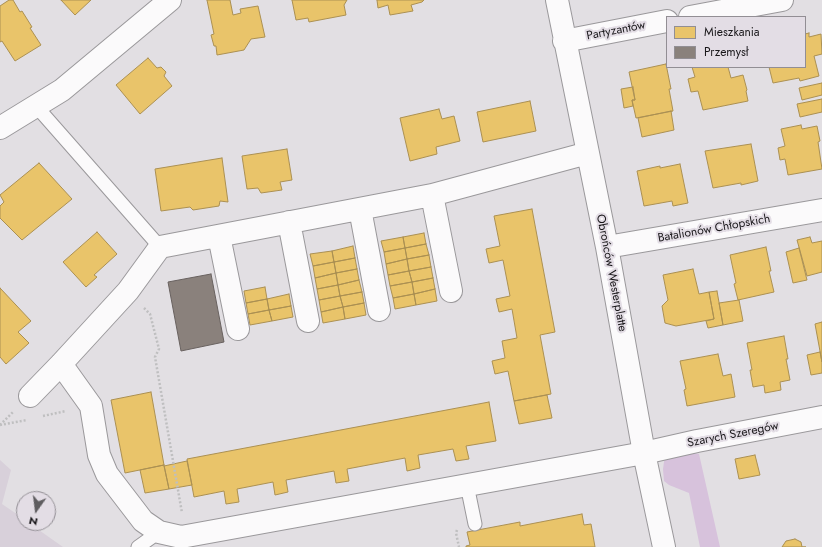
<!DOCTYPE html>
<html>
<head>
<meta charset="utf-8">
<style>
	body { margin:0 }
	#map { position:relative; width:822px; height:547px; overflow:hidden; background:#e2dfe3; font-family:Jost,sans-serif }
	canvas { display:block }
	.legend { position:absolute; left:666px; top:16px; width:140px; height:52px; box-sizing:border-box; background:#e3dde5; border:1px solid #928e94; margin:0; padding:5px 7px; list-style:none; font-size:12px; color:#19171a }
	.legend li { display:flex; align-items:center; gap:8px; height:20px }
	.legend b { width:20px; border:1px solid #928e94 }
	.north { position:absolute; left:16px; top:491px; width:40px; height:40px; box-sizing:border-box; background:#e3dde5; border:1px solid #928e94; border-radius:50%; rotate:194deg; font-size:11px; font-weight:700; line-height:16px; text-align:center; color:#19171a }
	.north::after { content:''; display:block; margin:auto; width:14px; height:18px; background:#5f5d60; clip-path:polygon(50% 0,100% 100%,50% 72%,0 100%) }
</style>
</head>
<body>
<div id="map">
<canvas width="822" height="547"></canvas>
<ul class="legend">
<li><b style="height:11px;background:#e9c46a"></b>Mieszkania</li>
<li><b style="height:11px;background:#8a817c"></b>Przemysł</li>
</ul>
<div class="north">N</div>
</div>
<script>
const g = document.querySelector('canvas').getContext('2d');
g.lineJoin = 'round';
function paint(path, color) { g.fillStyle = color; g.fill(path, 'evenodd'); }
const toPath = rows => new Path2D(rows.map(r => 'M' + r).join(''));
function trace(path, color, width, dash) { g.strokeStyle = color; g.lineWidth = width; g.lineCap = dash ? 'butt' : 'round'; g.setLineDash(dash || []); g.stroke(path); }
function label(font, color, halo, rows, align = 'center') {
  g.font = font + ' Jost,sans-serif'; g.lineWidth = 4; g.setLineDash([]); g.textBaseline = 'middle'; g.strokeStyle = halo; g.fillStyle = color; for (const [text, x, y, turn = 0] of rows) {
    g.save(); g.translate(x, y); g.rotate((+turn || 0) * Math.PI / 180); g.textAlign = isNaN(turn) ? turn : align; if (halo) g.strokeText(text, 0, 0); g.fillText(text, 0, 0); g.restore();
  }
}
const built = toPath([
	[0,460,11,470,2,504,24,519,24,523,29,523,63,547,0,547]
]);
const green = toPath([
	[666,448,699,454,720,547,700,547,689,493,669,485,664,481,663,469]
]);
const homes = toPath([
	[9,0,13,0,20,12,22,11,32,27,30,28,41,45,15,61,2,41,0,42,0,6,9,0],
	[61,0,91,0,75,15,61,0],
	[207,0,230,0,233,15,241,13,240,9,258,6,265,37,251,39,244,50,217,55,216,46,214,46,211,35,214,34,207,0],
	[292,0,347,0,344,5,346,15,309,22,308,18,296,20,292,0],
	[377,0,424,0,422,2,411,5,413,11,390,15,388,5,378,8,377,0],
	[809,33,809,37,821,34,822,54,814,56,819,76,800,81,799,78,773,83,769,67,805,67,805,34,809,33],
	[148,58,157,68,161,67,166,72,164,76,172,86,140,114,116,85,148,58],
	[666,64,671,89,669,89,673,111,636,118,632,100,635,100,629,72,666,64],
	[692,67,728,67,731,78,743,75,747,90,746,91,748,101,703,110,698,91,691,92,688,79,695,77,692,67],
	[822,83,822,95,802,100,799,88,822,83],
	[633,87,635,100,632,100,633,106,624,108,621,89,633,87],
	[822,99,822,112,800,117,797,104,822,99],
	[530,101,536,131,483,142,477,112,530,101],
	[439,109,442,119,454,116,460,141,436,147,437,154,410,161,400,118,439,109],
	[671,111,674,130,642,137,638,118,671,111],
	[801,125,802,129,817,126,820,141,818,142,822,169,788,175,785,159,780,160,778,148,785,146,781,129,801,125],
	[751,144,758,181,741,185,741,183,713,188,705,151,751,144],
	[287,149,292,180,280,182,282,190,261,193,258,188,247,189,242,156,287,149],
	[222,158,228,202,220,201,219,206,193,210,190,207,161,211,155,169,222,158],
	[39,163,72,199,22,240,0,218,0,206,4,202,0,195,39,163],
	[680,164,688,203,673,206,672,201,644,206,637,171,660,166,660,168,680,164],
	[532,209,555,332,540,335,551,394,514,401,508,371,495,374,492,361,505,358,502,341,517,338,512,309,499,312,496,299,510,296,503,260,489,263,486,249,500,246,494,216,532,209],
	[97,232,117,254,94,275,97,277,86,287,63,262,97,232],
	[424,233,426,244,405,248,403,237,424,233],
	[403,237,405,248,384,252,381,241,403,237],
	[810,237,812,243,822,241,822,272,807,276,797,240,810,237],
	[426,244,429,255,407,259,405,248,426,244],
	[353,246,355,258,334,262,332,251,353,246],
	[766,247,771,271,769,271,774,292,738,300,734,284,736,283,730,255,766,247],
	[405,248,407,259,386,264,384,252,405,248],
	[799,248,807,280,793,283,786,252,799,248],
	[332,251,334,262,313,266,310,254,332,251],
	[429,255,431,267,409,271,407,259,429,255],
	[355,258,357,269,336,273,334,262,355,258],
	[407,259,409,271,388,275,386,264,407,259],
	[334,262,336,273,315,278,313,266,334,262],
	[431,267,433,278,412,282,409,271,431,267],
	[357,269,359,280,338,285,336,273,357,269],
	[693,269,699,294,709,292,714,319,676,326,665,323,662,306,668,300,663,275,693,269],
	[409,271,412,282,390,286,388,275,409,271],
	[336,273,338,285,317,289,315,278,336,273],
	[433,278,435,289,414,294,412,282,433,278],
	[359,280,362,292,340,296,338,285,359,280],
	[412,282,414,294,393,298,390,286,412,282],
	[338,285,340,296,319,300,317,289,338,285],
	[265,287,267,299,246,303,244,291,265,287],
	[0,288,31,321,18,332,29,343,6,364,0,357,0,288],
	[435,289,437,301,416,305,414,294,435,289],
	[717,291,723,325,708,328,706,321,714,319,709,292,717,291],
	[362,292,364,303,343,307,340,296,362,292],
	[289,294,291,306,269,310,267,299,289,294],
	[414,294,416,305,395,309,393,298,414,294],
	[340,296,343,307,321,312,319,300,340,296],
	[267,299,269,310,248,314,246,303,267,299],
	[739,300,743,321,723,325,719,303,739,300],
	[364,303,366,315,345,319,343,307,364,303],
	[291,306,293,317,272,321,269,310,291,306],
	[343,307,345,319,323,323,321,312,343,307],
	[269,310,272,321,250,325,248,314,269,310],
	[822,322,822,362,815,324,822,322],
	[784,336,788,359,786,359,790,380,780,382,781,390,765,393,764,385,753,387,750,370,752,370,747,343,784,336],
	[820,352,822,362,822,373,811,375,807,355,820,352],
	[718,354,723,376,731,374,735,397,687,406,684,390,686,389,680,361,718,354],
	[151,392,164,465,125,473,111,400,151,392],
	[547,395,552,418,519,424,514,401,547,395],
	[489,402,496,441,466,446,469,459,456,461,453,449,418,455,420,468,407,471,405,458,347,469,349,481,336,483,334,471,286,480,288,492,275,495,273,482,237,489,239,502,226,504,224,491,194,497,187,459,489,402],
	[755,455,760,475,739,479,735,459,755,455],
	[187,461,192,485,169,489,164,466,187,461],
	[164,465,169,489,145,493,140,470,164,465],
	[582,514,584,525,591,524,595,547,466,547,466,546,470,545,467,532,520,522,520,526,582,514],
	[795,539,801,542,802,547,806,547,782,547,786,541,795,539]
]);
const industry = toPath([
	[211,274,224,342,181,351,168,282,211,274]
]);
const path = toPath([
	[144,308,150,314,159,349,155,357,182,513],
	[43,416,66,411],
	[0,425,27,420],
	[0,425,13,412],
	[457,530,456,533,459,547]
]);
const lane = toPath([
	[36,106,160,247],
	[467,485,475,524],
	[138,547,159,532]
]);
const street = toPath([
	[557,0,607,247,644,453,664,547],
	[690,17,782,0],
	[564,41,667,21],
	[0,128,62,90,170,0],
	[432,195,451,291],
	[360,209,379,310],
	[289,222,308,321],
	[219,236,238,329],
	[607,247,822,210],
	[61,364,91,406,99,455,107,474,143,521,159,532,181,537,644,453,697,441,822,417],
	[30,396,61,364,128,291,160,247,432,195,588,153]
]);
const streetNames = [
	["Partyzantów",616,31,-11],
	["Batalionów Chłopskich",714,229,-10],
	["Obrońców Westerplatte",611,273,79],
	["Szarych Szeregów",733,435,-11]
];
paint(built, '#d8d0da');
paint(green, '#d7c2dc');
paint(homes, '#e9c46a');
trace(homes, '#ab9052', 1);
paint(industry, '#8a817c');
trace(industry, '#68615f', 1);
trace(lane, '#9a989b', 15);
trace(street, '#9a989b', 24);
trace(path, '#bfbfc0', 2.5, [2, 2]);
trace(lane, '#fbfafb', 13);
trace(street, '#fbfafb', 22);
label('12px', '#19171a', '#e3dde5', streetNames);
</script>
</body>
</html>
